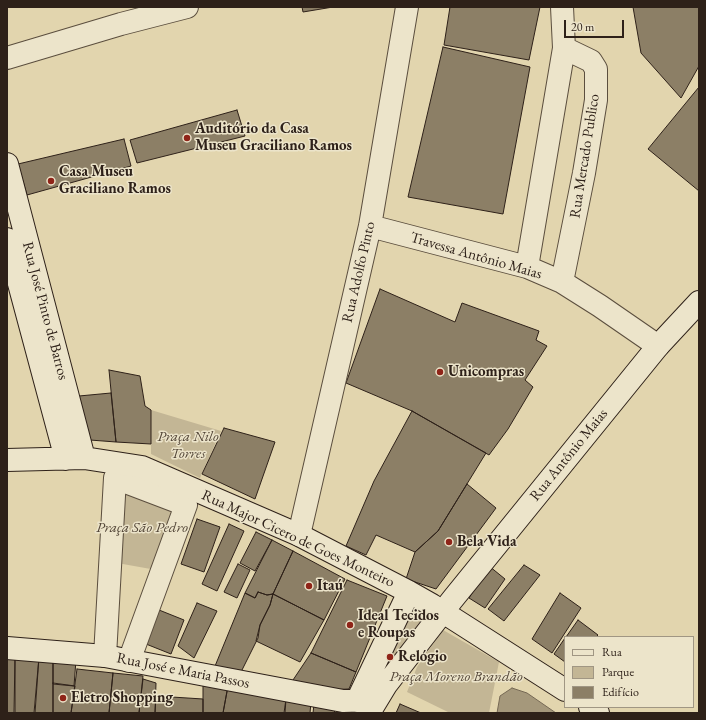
<!DOCTYPE html>
<html>
<head>
<meta charset="utf-8">
<style>
	body { margin:0 }
	#map { position:relative; width:706px; height:720px; overflow:hidden; background:#e2d5ae; font-family:"EB Garamond",serif }
	canvas { display:block }
	.frame { position:absolute; inset:0; border:8px solid #2e2119; pointer-events:none }
	.legend { position:absolute; left:564px; top:636px; width:130px; height:72px; box-sizing:border-box; background:#ece4ca; border:1px solid #a09683; margin:0; padding:5px 7px; list-style:none; font-size:12px; color:#2e2119 }
	.legend li { display:flex; align-items:center; gap:8px; height:20px }
	.legend b { width:20px; border:1px solid #a09683 }
	.scale { position:absolute; left:564px; top:20px; width:60px; height:18px; box-sizing:border-box; border:2px solid #2e2119; border-top:0; padding-left:5px; font-size:12px; line-height:14px; white-space:nowrap; color:#2e2119; -webkit-text-stroke:3px #ece4ca; paint-order:stroke }
</style>
</head>
<body>
<div id="map">
<canvas width="706" height="720"></canvas>
<div class="frame"></div>
<ul class="legend">
<li><b style="height:5px;background:#ece4ca"></b>Rua</li>
<li><b style="height:11px;background:#c3b695"></b>Parque</li>
<li><b style="height:11px;background:#8c7f66"></b>Edifício</li>
</ul>
<div class="scale">20 m</div>
</div>
<script>
const g = document.querySelector('canvas').getContext('2d');
g.lineJoin = 'round';
function paint(path, color) { g.fillStyle = color; g.fill(path, 'evenodd'); }
const toPath = rows => new Path2D(rows.map(r => 'M' + r).join(''));
function trace(path, color, width, dash) { g.strokeStyle = color; g.lineWidth = width; g.lineCap = dash ? 'butt' : 'round'; g.setLineDash(dash || []); g.stroke(path); }
function label(font, color, halo, rows, align = 'center') {
  g.font = font + ' "EB Garamond",serif'; g.lineWidth = 3; g.setLineDash([]); g.textBaseline = 'middle'; g.strokeStyle = halo; g.fillStyle = color; for (const [text, x, y, turn = 0] of rows) {
    g.save(); g.translate(x, y); g.rotate((+turn || 0) * Math.PI / 180); g.textAlign = isNaN(turn) ? turn : align; if (halo) g.strokeText(text, 0, 0); g.fillText(text, 0, 0); g.restore();
  }
}
const green = toPath([
	[151,410,221,431,200,478,151,454],
	[105,475,192,507,162,571,106,561],
	[405,610,425,618,385,677,374,672],
	[443,630,499,662,489,713,450,713,407,692,417,667]
]);
const water = toPath([
	[512,688,527,693,556,713,497,713,500,696,512,688]
]);
const building = toPath([
	[302,7,333,7,303,12,302,7],
	[450,7,540,7,529,60,444,45,450,7],
	[633,7,699,7,699,66,681,98,641,53,633,7],
	[443,47,530,67,503,214,408,197,443,47],
	[699,87,699,191,648,149,699,87],
	[237,110,245,136,137,163,130,140,237,110],
	[124,139,131,166,27,195,18,164,124,139],
	[380,289,455,322,462,303,539,331,536,340,547,346,525,380,533,387,508,429,489,455,412,411,346,383,380,289],
	[109,370,140,376,145,406,151,410,151,444,116,442,109,370],
	[111,393,116,442,90,440,79,396,111,393],
	[412,411,486,453,438,531,415,552,376,535,366,555,346,546,374,481,412,411],
	[224,428,275,442,255,499,202,474,224,428],
	[467,484,496,508,436,589,406,579,415,552,438,531,467,484],
	[197,519,220,527,204,572,181,564,197,519],
	[229,524,244,531,217,591,202,584,229,524],
	[256,532,272,540,255,571,240,563,256,532],
	[272,540,293,551,273,594,267,595,258,592,255,598,245,593,272,540],
	[293,551,345,579,324,620,273,594,293,551],
	[238,564,250,570,237,598,224,592,238,564],
	[524,565,540,575,504,621,488,609,524,565],
	[489,566,505,579,485,608,469,598,489,566],
	[347,580,387,596,356,672,311,653,347,580],
	[258,592,267,595,273,594,270,605,260,625,258,638,239,676,213,671,245,593,255,598,258,592],
	[560,593,581,608,552,653,532,639,560,593],
	[273,594,324,620,300,662,256,641,260,625,270,605,273,594],
	[197,603,217,611,194,658,178,646,197,603],
	[154,608,184,620,171,654,141,642,154,608],
	[578,620,598,635,596,637,566,637,578,620],
	[565,638,565,662,554,654,565,638],
	[311,653,356,672,349,689,324,690,291,683,311,653],
	[7,655,15,656,15,713,7,713,7,655],
	[15,656,39,657,34,713,14,713,15,656],
	[39,657,53,658,53,713,35,713,39,657],
	[53,658,76,660,74,686,53,684,53,658],
	[77,669,113,673,109,713,71,713,77,669],
	[113,673,143,676,139,713,109,713,113,673],
	[143,679,156,683,155,713,139,713,143,679],
	[53,683,75,686,71,713,53,713,53,683],
	[203,683,228,686,223,713,203,713,203,683],
	[228,686,286,699,284,713,223,713,228,686],
	[156,696,203,699,203,713,155,713,156,696],
	[286,699,311,702,310,713,285,713,286,699],
	[314,704,335,710,334,713,313,713,314,704],
	[400,704,421,713,396,713,400,704]
]);
const street = toPath([
	[7,58,121,24,187,7],
	[370,226,527,267,562,282,600,306,658,346],
	[527,267,564,48],
	[562,282,584,173,596,100,596,69,591,61,564,48,562,7],
	[299,535,370,226,407,7],
	[105,656,115,478,186,505,129,661]
]);
const secondary = toPath([
	[7,164,84,458],
	[7,239,66,459],
	[7,460,84,458,142,467,299,535,409,592,432,605,565,690],
	[7,648,105,656,343,701,377,700],
	[357,701,409,592],
	[590,707,598,713],
	[369,713,386,685,452,600,658,346,699,302]
]);
const markers = [
	[187,138,4,"#8f2418"],
	[51,181,4,"#8f2418"],
	[440,372,4,"#8f2418"],
	[449,542,4,"#8f2418"],
	[309,586,4,"#8f2418"],
	[350,625,4,"#8f2418"],
	[390,657,4,"#8f2418"],
	[63,698,4,"#8f2418"]
];
const poiNames = [
	["Auditório da Casa",195,129],
	["Museu Graciliano Ramos",195,146],
	["Casa Museu",59,172],
	["Graciliano Ramos",59,189],
	["Unicompras",448,372],
	["Bela Vida",457,542],
	["Itaú",317,586],
	["Ideal Tecidos",358,616],
	["e Roupas",358,633],
	["Relógio",398,657],
	["Eletro Shopping",71,698]
];
const streetNames = [
	["Rua Mercado Publico",585,156,-81],
	["Travessa Antônio Maias",476,256,16],
	["Rua Adolfo Pinto",359,272,-77],
	["Rua José Pinto de Barros",45,311,75],
	["Rua Antônio Maias",569,455,-51],
	["Rua Major Cicero de Goes Monteiro",298,539,25],
	["Rua José e Maria Passos",183,671,11]
];
const parkNames = [
	["Praça Nilo",188,437],
	["Torres",188,454],
	["Praça São Pedro",142,528],
	["Praça Moreno Brandão",456,677]
];
paint(green, '#c3b695');
paint(water, '#a5987b');
trace(water, '#756854', 1);
paint(building, '#8c7f66');
trace(building, '#2e2119', 1);
trace(street, '#5b4e3e', 24);
trace(secondary, '#2e2119', 24);
trace(street, '#ece4ca', 22);
trace(secondary, '#ece4ca', 22);
for (const [x, y, r, color] of markers) { const dot = new Path2D(); dot.arc(x, y, r, 0, 2 * Math.PI); g.fillStyle = color; g.fill(dot); trace(dot, '#ece4ca', 1.5); }
label('bold 15px', '#2e2119', '#ece4ca', poiNames, 'left');
label('15px', '#2e2119', '#ece4ca', streetNames);
label('italic 15px', '#534638', '#ece4ca', parkNames);
</script>
</body>
</html>
